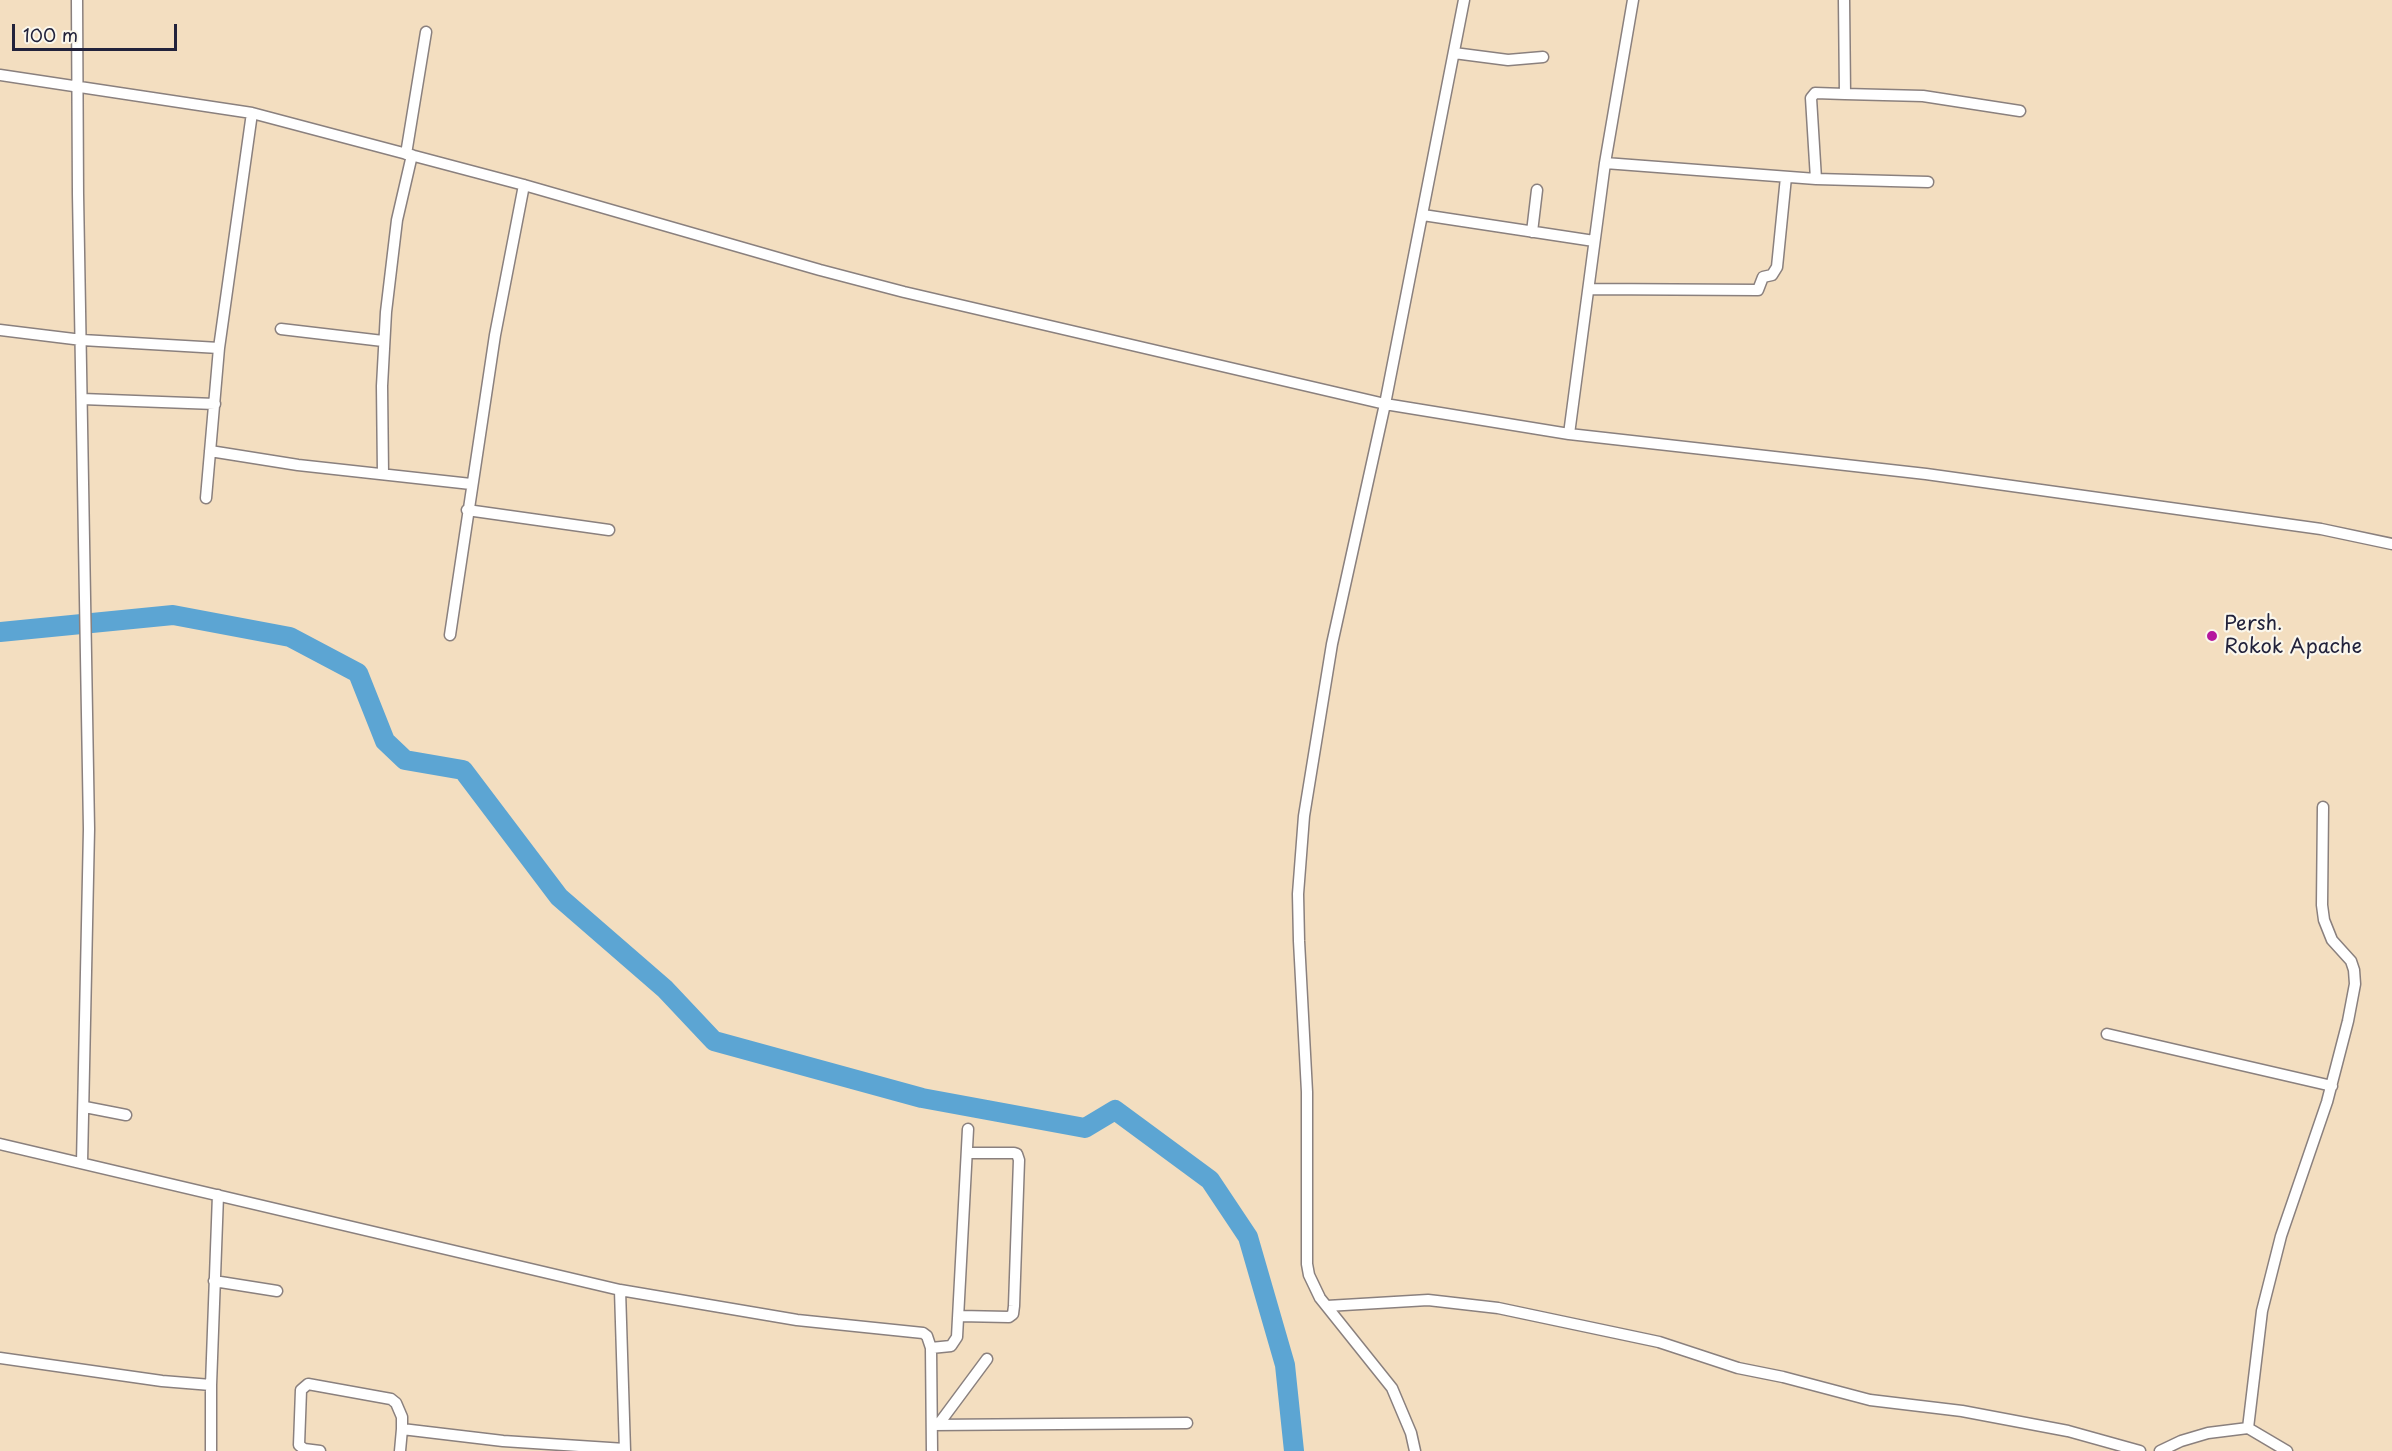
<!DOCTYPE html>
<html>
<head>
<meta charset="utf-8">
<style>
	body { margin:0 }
	#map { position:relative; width:2392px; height:1451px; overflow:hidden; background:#f3dec0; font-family:"Playpen Sans",sans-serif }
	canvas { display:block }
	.scale { position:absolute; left:12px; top:24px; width:165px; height:27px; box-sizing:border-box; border:3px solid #22223b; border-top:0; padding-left:8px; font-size:18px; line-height:21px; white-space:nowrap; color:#22223b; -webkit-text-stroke:4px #fbf7ec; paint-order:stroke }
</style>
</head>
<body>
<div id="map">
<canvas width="2392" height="1451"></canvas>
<div class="scale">100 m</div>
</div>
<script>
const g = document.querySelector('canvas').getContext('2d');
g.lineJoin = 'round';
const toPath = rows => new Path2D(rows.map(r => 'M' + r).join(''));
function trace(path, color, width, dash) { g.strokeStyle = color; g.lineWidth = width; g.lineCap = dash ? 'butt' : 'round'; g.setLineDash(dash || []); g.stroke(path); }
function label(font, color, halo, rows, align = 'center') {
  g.font = font + ' "Playpen Sans",sans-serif'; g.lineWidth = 4.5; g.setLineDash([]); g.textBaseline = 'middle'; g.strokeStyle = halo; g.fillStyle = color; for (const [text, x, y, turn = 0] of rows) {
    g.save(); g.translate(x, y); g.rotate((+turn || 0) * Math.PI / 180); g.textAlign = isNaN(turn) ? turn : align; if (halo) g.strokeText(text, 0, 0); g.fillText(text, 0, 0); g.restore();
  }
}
const river = toPath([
	[0,632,173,615,290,637,358,673,385,741,405,760,463,770,559,897,665,989,714,1041,922,1098,1085,1128,1115,1110,1210,1180,1248,1237,1285,1365,1294,1451]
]);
const minor = toPath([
	[77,0,78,194,89,829,82,1163],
	[1454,53,1508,60,1543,57],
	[0,75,252,113,524,185,820,270,904,292,1385,404,1569,434,1926,474,2321,529,2392,544],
	[1845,94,1923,96,2020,111],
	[406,154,426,32],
	[1605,163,1816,179,1928,182],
	[1816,179,1811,98,1815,93,1845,94,1844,0],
	[1423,215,1594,241],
	[1532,232,1537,190],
	[1589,289,1758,290,1763,277,1772,275,1777,267,1786,177],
	[281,329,383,341],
	[0,330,82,340,219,348],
	[82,399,215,404],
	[1569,434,1605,163,1633,0],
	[210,451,298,465,471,484],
	[383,474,382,386,386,312,397,220,412,155],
	[206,498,219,348,252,113],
	[467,510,609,530],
	[450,635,495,335,524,185],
	[2107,1034,2332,1086],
	[85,1107,126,1115],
	[0,1144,620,1290,797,1320,923,1333,927,1336,931,1348,932,1451],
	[214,1281,277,1291],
	[620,1290,625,1451],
	[1327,1306,1428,1300,1498,1308,1659,1342,1738,1368,1783,1377,1870,1400,1962,1411,2068,1431,2140,1451],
	[959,1316,1009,1317,1013,1314,1014,1306,1019,1160,1017,1154,1014,1153,968,1153],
	[931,1348,951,1346,957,1337,968,1129],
	[0,1358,162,1381,211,1385],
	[932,1425,1187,1423],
	[938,1425,987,1359],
	[2248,1428,2262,1311,2281,1236,2327,1102,2348,1021,2355,984,2354,970,2351,961,2332,940,2324,920,2322,905,2323,807],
	[211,1451,211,1385,218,1195],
	[320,1451,304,1449,299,1445,301,1390,308,1384,391,1399,396,1403,402,1417,402,1429,503,1441,625,1449],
	[400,1451,402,1429],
	[1415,1451,1411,1433,1392,1388,1320,1298,1309,1275,1307,1264,1307,1092,1299,941,1298,894,1304,816,1332,644,1385,404,1464,0],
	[2160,1451,2181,1441,2208,1433,2248,1428,2287,1451]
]);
const markers = [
	[2212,636,6,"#b5179e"]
];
const poiNames = [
	["Persh.",2224,624],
	["Rokok Apache",2224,647]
];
trace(river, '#5ca5d3', 20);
trace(minor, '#8a807e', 13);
trace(minor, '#fff', 10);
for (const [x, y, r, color] of markers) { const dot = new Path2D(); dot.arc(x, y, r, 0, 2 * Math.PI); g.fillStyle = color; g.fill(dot); trace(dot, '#fbf7ec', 2); }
label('20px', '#22223b', '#fbf7ec', poiNames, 'left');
</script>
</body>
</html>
